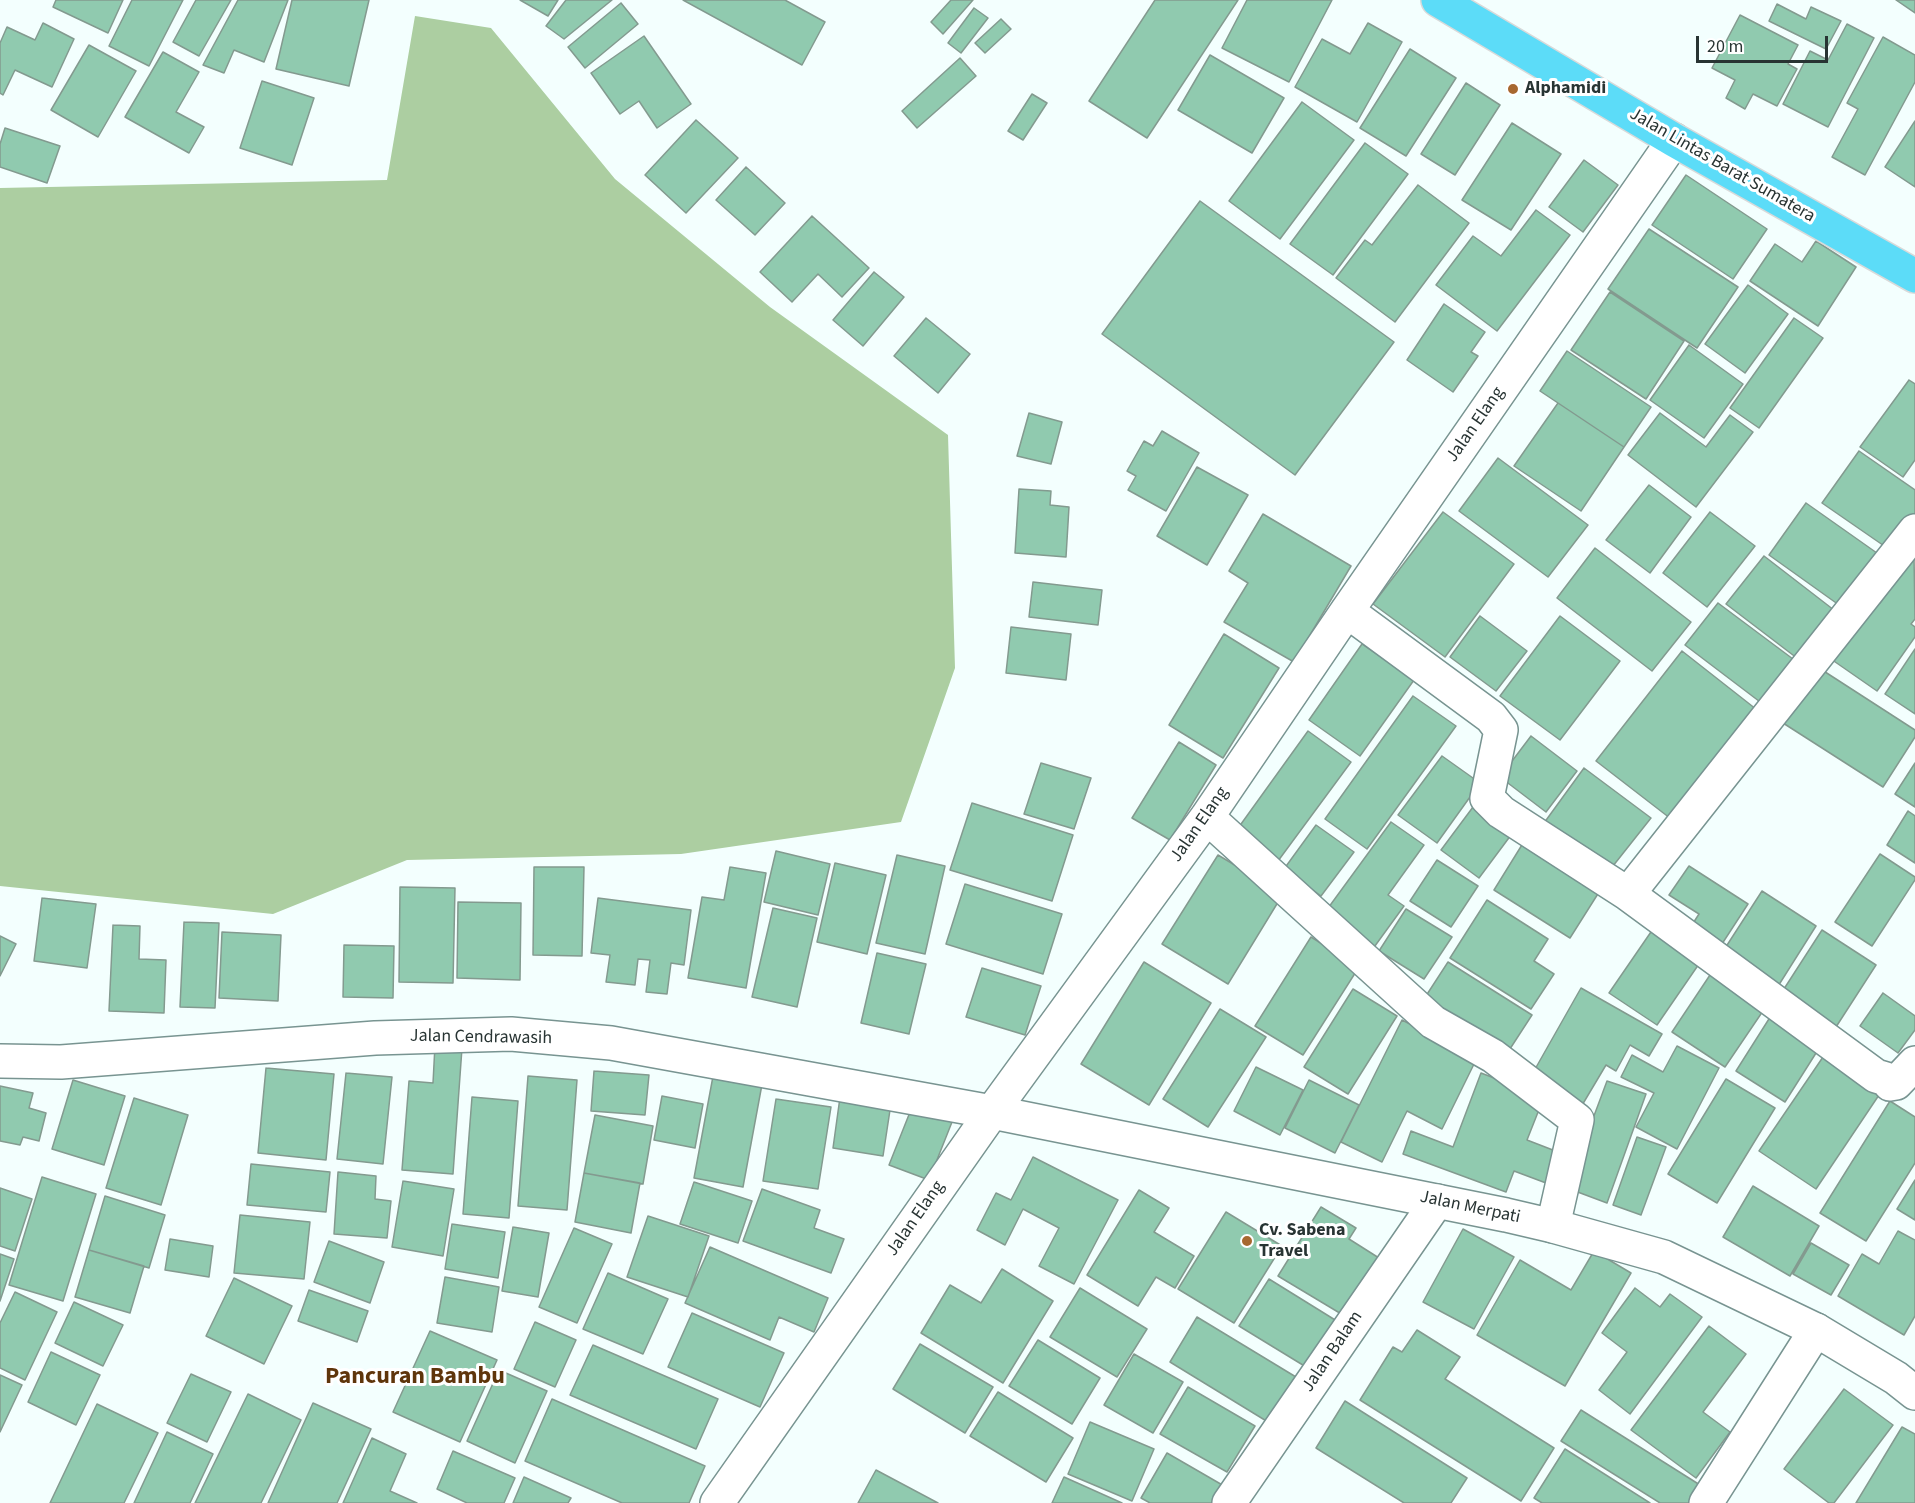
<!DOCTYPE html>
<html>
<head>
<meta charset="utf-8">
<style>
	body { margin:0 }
	#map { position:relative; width:1915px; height:1503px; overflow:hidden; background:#f3fffe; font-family:"Source Sans 3",sans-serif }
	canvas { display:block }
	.scale { position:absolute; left:1696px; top:36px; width:132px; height:27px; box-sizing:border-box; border:3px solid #283433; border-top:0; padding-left:8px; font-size:18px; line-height:21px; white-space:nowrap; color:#283433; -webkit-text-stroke:4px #fff; paint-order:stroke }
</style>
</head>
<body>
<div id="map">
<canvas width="1915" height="1503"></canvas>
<div class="scale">20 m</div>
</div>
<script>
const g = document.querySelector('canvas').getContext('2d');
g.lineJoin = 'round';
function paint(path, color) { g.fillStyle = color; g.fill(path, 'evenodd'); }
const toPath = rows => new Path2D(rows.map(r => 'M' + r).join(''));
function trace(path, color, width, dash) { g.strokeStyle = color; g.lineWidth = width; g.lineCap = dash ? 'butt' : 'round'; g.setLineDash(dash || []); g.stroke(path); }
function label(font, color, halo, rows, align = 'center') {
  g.font = font + ' "Source Sans 3",sans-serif'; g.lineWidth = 6; g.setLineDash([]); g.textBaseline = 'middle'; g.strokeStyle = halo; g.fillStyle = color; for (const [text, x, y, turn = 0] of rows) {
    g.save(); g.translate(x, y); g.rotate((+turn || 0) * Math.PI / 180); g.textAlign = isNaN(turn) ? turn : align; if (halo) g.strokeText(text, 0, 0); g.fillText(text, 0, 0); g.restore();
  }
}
const forest = toPath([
	[415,16,491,28,615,179,770,307,948,435,955,668,901,822,681,854,407,860,273,914,0,886,0,188,387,180]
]);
const building = toPath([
	[56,0,123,0,108,33,53,7,56,0],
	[132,0,183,0,149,66,109,46,132,0],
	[196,0,231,0,199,56,173,42,196,0],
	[238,0,288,0,264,62,234,50,224,73,203,65,238,0],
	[292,0,369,0,349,86,276,69,292,0],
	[520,0,558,0,548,16,520,0],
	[566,0,612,0,564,39,546,26,566,0],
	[683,0,785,0,825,22,802,65,683,0],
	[951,0,973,0,943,34,931,22,951,0],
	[1155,0,1238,0,1147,138,1089,101,1155,0],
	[1247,0,1332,0,1289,82,1222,48,1247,0],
	[1896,0,1915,0,1915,13,1896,0],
	[621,3,638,24,585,68,568,47,621,3],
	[1777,4,1806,19,1811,7,1841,21,1826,49,1769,21,1777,4],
	[974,8,988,18,961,53,948,43,974,8],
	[1740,15,1798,45,1788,64,1797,69,1777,106,1753,94,1745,109,1726,98,1735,80,1712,68,1740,15],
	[1001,19,1011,29,985,53,975,43,1001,19],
	[43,23,74,39,52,87,15,70,3,95,0,93,0,43,7,27,35,40,43,23],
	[1368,23,1402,42,1357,122,1295,87,1322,39,1350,54,1368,23],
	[1847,24,1874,38,1828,127,1783,104,1810,51,1828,60,1847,24],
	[644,36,691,104,657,128,639,101,620,114,591,73,644,36],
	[1883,37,1915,55,1915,82,1865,175,1832,157,1858,109,1847,103,1883,37],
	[89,45,136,71,98,137,51,110,89,45],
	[1410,49,1456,78,1406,156,1360,128,1410,49],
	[163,52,199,72,176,112,204,127,189,153,125,117,163,52],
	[1210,55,1284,98,1252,153,1178,110,1210,55],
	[960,58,976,76,917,128,902,111,960,58],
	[262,81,314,98,292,165,240,148,262,81],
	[1466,83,1500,105,1455,175,1421,154,1466,83],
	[1032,94,1047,103,1023,140,1008,131,1032,94],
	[1302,102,1354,140,1280,239,1229,201,1302,102],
	[696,120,738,158,686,213,645,175,696,120],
	[1915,121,1915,187,1885,167,1915,121],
	[1512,123,1561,154,1511,230,1462,200,1512,123],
	[5,128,60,146,47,183,0,167,0,144,5,128],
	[1365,143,1408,174,1333,275,1290,244,1365,143],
	[1584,160,1618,185,1583,232,1549,207,1584,160],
	[746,167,785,203,755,235,716,200,746,167],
	[1686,175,1767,229,1733,279,1652,225,1686,175],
	[1418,185,1469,223,1395,322,1336,278,1365,240,1372,245,1418,185],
	[1200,201,1394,342,1295,475,1102,334,1200,201],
	[1536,210,1570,235,1497,331,1436,285,1473,236,1501,256,1536,210],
	[812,216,869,268,842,297,818,274,792,302,760,272,812,216],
	[1649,229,1738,287,1697,348,1608,289,1649,229],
	[1816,241,1856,267,1818,326,1750,281,1775,244,1802,262,1816,241],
	[874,272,904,297,863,346,833,320,874,272],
	[1748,285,1788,314,1745,373,1705,344,1748,285],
	[1610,292,1684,341,1646,399,1571,350,1610,292],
	[1444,304,1485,332,1471,352,1478,356,1453,392,1407,360,1444,304],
	[926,318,970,354,938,393,894,356,926,318],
	[1794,318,1823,338,1759,428,1730,408,1794,318],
	[1689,345,1743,384,1704,438,1650,400,1689,345],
	[1567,351,1651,407,1624,447,1540,391,1567,351],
	[1909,380,1915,384,1915,460,1903,477,1860,447,1909,380],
	[1558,403,1624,447,1581,511,1514,466,1558,403],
	[1029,413,1062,422,1051,464,1017,456,1029,413],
	[1660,413,1706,447,1730,415,1753,432,1696,507,1628,455,1660,413],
	[1162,431,1199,453,1166,511,1128,490,1136,476,1127,471,1144,441,1153,446,1162,431],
	[1859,451,1915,490,1915,515,1890,550,1822,503,1859,451],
	[1498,458,1588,525,1548,577,1459,511,1498,458],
	[1197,467,1248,495,1207,565,1157,536,1197,467],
	[1649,485,1691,517,1650,573,1606,540,1649,485],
	[1019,489,1051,491,1050,505,1069,507,1066,557,1015,553,1019,489],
	[1806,503,1884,558,1846,610,1769,555,1806,503],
	[1443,512,1514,564,1445,657,1373,604,1443,512],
	[1710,512,1755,546,1707,607,1663,573,1710,512],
	[1263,514,1351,566,1294,662,1224,622,1248,583,1229,571,1263,514],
	[1595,548,1691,622,1652,671,1557,598,1595,548],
	[1764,556,1843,617,1806,665,1726,604,1764,556],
	[1914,556,1915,619,1911,624,1915,627,1915,637,1877,691,1828,657,1870,596,1880,603,1914,556],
	[1033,582,1102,590,1098,625,1029,617,1033,582],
	[1718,603,1805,668,1772,711,1685,645,1718,603],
	[1480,616,1527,651,1496,691,1450,657,1480,616],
	[1560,616,1620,661,1560,740,1500,696,1560,616],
	[1011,627,1071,634,1066,680,1006,673,1011,627],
	[1224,634,1279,668,1223,758,1169,725,1224,634],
	[1362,644,1414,680,1360,756,1309,720,1362,644],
	[1915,649,1915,714,1885,694,1915,649],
	[1682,651,1761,713,1675,822,1596,761,1682,651],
	[1819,668,1915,730,1915,737,1883,787,1783,723,1819,668],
	[1413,696,1456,726,1367,849,1325,819,1413,696],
	[1308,731,1351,762,1278,861,1236,831,1308,731],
	[1531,736,1577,771,1546,812,1500,777,1531,736],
	[1179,742,1216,765,1170,840,1132,818,1179,742],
	[1442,756,1480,783,1437,843,1398,815,1442,756],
	[1041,763,1091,778,1074,829,1024,814,1041,763],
	[1915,763,1915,807,1895,794,1915,763],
	[1584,768,1651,818,1609,871,1544,823,1584,768],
	[972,803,1073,835,1052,901,950,870,972,803],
	[1476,803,1514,831,1479,878,1441,850,1476,803],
	[1908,811,1915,816,1915,863,1887,845,1908,811],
	[1391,822,1424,845,1388,895,1404,906,1372,950,1323,915,1391,822],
	[1316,825,1354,852,1321,896,1284,869,1316,825],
	[1525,840,1601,889,1570,938,1494,890,1525,840],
	[776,851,830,864,818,915,764,902,776,851],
	[1880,854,1915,877,1915,880,1872,946,1835,922,1880,854],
	[897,855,945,866,925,954,876,943,897,855],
	[1218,855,1283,894,1228,984,1162,944,1218,855],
	[1437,860,1478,886,1451,927,1410,901,1437,860],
	[835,863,886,875,867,954,817,942,835,863],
	[1689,866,1748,904,1718,950,1688,931,1699,914,1669,895,1689,866],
	[534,867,584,867,582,956,533,955,534,867],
	[730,867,766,873,746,988,688,978,702,897,724,900,730,867],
	[965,884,1062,914,1043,974,946,944,965,884],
	[400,887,455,888,453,983,399,982,400,887],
	[1762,891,1816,926,1775,991,1720,956,1762,891],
	[42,898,96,904,87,968,34,961,42,898],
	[598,898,691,910,684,965,671,963,667,994,646,992,650,960,638,959,635,985,606,982,610,955,591,953,598,898],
	[1487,900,1548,939,1534,961,1554,974,1531,1009,1450,958,1487,900],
	[458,902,521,903,520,980,457,978,458,902],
	[773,908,817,918,797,1007,752,997,773,908],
	[1406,909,1452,937,1424,979,1379,951,1406,909],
	[184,922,219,923,215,1008,180,1007,184,922],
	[113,925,140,926,139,959,166,960,164,1013,109,1011,113,925],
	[1653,929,1701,961,1657,1025,1609,993,1653,929],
	[1822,930,1876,965,1836,1027,1782,992,1822,930],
	[222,932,281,935,278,1001,219,998,222,932],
	[0,936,16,944,0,976,0,936],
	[1311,937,1359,967,1303,1055,1255,1026,1311,937],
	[344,945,394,946,393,998,343,997,344,945],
	[877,953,926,964,909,1034,861,1023,877,953],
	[1144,962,1211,1003,1149,1105,1081,1064,1144,962],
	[1448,962,1532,1015,1506,1055,1422,1002,1448,962],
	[982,968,1041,986,1025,1035,966,1017,982,968],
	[1714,969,1767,1005,1725,1067,1672,1032,1714,969],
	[1581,988,1662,1034,1649,1056,1630,1045,1616,1071,1606,1065,1581,1107,1530,1078,1581,988],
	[1353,989,1397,1016,1348,1094,1304,1067,1353,989],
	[1883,993,1915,1016,1915,1030,1898,1053,1860,1026,1883,993],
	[1220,1009,1266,1037,1208,1127,1163,1099,1220,1009],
	[1774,1011,1823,1042,1785,1102,1736,1071,1774,1011],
	[1402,1020,1477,1058,1442,1129,1407,1111,1382,1162,1341,1142,1402,1020],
	[435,1045,462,1048,453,1174,402,1170,409,1081,433,1083,435,1045],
	[1677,1046,1719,1068,1677,1149,1636,1127,1654,1093,1621,1077,1632,1055,1663,1072,1677,1046],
	[1823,1057,1879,1095,1816,1189,1759,1151,1823,1057],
	[1256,1067,1303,1090,1280,1135,1234,1111,1256,1067],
	[266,1068,334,1074,326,1160,258,1153,266,1068],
	[594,1071,649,1075,645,1115,591,1111,594,1071],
	[714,1071,763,1079,743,1187,694,1178,714,1071],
	[346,1073,392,1077,383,1164,337,1159,346,1073],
	[1481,1073,1544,1097,1527,1140,1558,1152,1546,1183,1514,1171,1506,1192,1403,1154,1411,1131,1453,1147,1481,1073],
	[528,1076,577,1080,567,1210,518,1206,528,1076],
	[1726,1079,1775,1108,1717,1203,1668,1174,1726,1079],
	[73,1080,125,1096,104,1165,52,1149,73,1080],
	[1309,1080,1359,1105,1335,1153,1285,1128,1309,1080],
	[1607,1081,1646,1094,1607,1203,1567,1188,1607,1081],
	[0,1086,33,1093,29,1108,46,1113,39,1141,23,1137,20,1145,0,1141,0,1086],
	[841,1090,892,1097,883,1156,833,1148,841,1090],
	[662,1096,703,1104,695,1148,654,1140,662,1096],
	[472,1097,518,1101,509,1218,463,1214,472,1097],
	[134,1098,188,1115,161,1205,106,1188,134,1098],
	[776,1099,831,1107,818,1189,763,1181,776,1099],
	[1890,1101,1915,1117,1915,1163,1866,1241,1820,1213,1890,1101],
	[912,1107,952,1122,929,1180,889,1165,912,1107],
	[595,1115,653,1126,643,1184,584,1173,595,1115],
	[1637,1137,1666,1147,1641,1215,1613,1205,1637,1137],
	[1033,1157,1118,1200,1074,1284,1039,1266,1059,1228,1023,1209,1005,1245,977,1230,996,1193,1011,1200,1033,1157],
	[251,1164,330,1172,326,1212,247,1205,251,1164],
	[338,1172,376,1176,375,1199,391,1201,387,1238,334,1234,338,1172],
	[584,1173,640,1183,631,1233,575,1222,584,1173],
	[42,1177,96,1194,63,1301,9,1285,42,1177],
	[1915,1180,1915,1220,1897,1209,1915,1180],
	[403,1181,454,1189,443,1256,392,1247,403,1181],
	[694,1182,752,1201,738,1243,680,1224,694,1182],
	[1753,1186,1819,1226,1790,1276,1723,1237,1753,1186],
	[0,1188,32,1199,15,1251,0,1246,0,1188],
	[762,1189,820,1210,814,1228,844,1239,831,1273,743,1241,762,1189],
	[1139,1190,1169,1208,1154,1232,1194,1256,1175,1288,1156,1277,1138,1306,1087,1275,1139,1190],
	[105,1196,165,1215,149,1268,89,1250,105,1196],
	[1321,1207,1356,1228,1349,1239,1379,1258,1343,1315,1278,1276,1321,1207],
	[1226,1212,1282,1246,1234,1323,1178,1289,1226,1212],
	[240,1215,310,1222,304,1279,234,1273,240,1215],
	[648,1216,709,1236,688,1297,627,1277,648,1216],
	[452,1224,505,1232,498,1278,445,1269,452,1224],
	[513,1227,549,1233,538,1297,502,1291,513,1227],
	[574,1228,612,1244,577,1323,539,1307,574,1228],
	[1463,1229,1514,1257,1474,1329,1423,1302,1463,1229],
	[1898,1231,1915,1240,1915,1316,1904,1335,1838,1296,1862,1254,1879,1264,1898,1231],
	[170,1239,213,1246,209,1277,165,1270,170,1239],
	[329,1241,384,1262,370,1303,314,1282,329,1241],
	[1811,1243,1849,1265,1831,1295,1793,1274,1811,1243],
	[710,1247,828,1298,814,1332,779,1317,770,1340,685,1303,710,1247],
	[89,1250,144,1266,130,1313,75,1297,89,1250],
	[1594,1251,1631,1273,1565,1386,1477,1335,1520,1260,1571,1290,1594,1251],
	[0,1254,14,1259,0,1301,0,1254],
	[1002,1269,1053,1301,1003,1383,921,1333,950,1285,981,1303,1002,1269],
	[608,1273,668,1299,643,1354,583,1329,608,1273],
	[445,1277,499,1287,492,1332,437,1323,445,1277],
	[234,1278,292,1306,264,1364,206,1336,234,1278],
	[1269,1279,1340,1323,1311,1370,1239,1326,1269,1279],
	[1080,1288,1147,1329,1117,1377,1050,1337,1080,1288],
	[1635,1288,1660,1307,1670,1294,1702,1317,1630,1414,1599,1390,1627,1352,1602,1333,1635,1288],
	[309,1290,368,1311,357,1342,298,1321,309,1290],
	[15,1292,57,1312,25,1380,0,1368,0,1323,15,1292],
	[74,1302,123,1325,103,1366,55,1343,74,1302],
	[692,1313,784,1353,760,1407,668,1367,692,1313],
	[1197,1317,1296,1377,1268,1422,1170,1362,1197,1317],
	[535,1322,576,1340,555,1387,514,1369,535,1322],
	[1709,1326,1746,1354,1703,1412,1730,1432,1696,1478,1631,1430,1709,1326],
	[1417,1330,1460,1357,1445,1379,1554,1448,1521,1501,1360,1400,1393,1347,1402,1352,1417,1330],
	[430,1331,497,1360,460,1442,393,1412,430,1331],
	[1038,1340,1100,1378,1072,1424,1009,1386,1038,1340],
	[920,1344,993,1387,965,1433,893,1389,920,1344],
	[593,1345,718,1399,696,1449,570,1395,593,1345],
	[51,1352,100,1375,76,1425,28,1402,51,1352],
	[1134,1354,1183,1382,1153,1433,1104,1405,1134,1354],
	[499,1370,547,1391,515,1463,467,1441,499,1370],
	[191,1374,231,1392,207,1442,167,1423,191,1374],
	[0,1375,22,1385,0,1432,0,1375],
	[1188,1387,1255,1426,1227,1472,1160,1434,1188,1387],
	[1844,1389,1893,1425,1834,1503,1829,1503,1784,1469,1844,1389],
	[998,1392,1073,1438,1046,1482,970,1436,998,1392],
	[248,1394,301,1420,261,1503,195,1503,248,1394],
	[552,1399,705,1466,689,1503,622,1503,525,1461,552,1399],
	[1345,1401,1467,1478,1451,1503,1404,1503,1316,1448,1345,1401],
	[313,1403,371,1429,337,1503,268,1503,313,1403],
	[97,1404,158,1433,124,1503,50,1503,97,1404],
	[1581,1410,1700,1485,1689,1503,1660,1503,1561,1441,1581,1410],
	[1090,1422,1154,1449,1132,1501,1068,1474,1090,1422],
	[1902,1427,1915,1434,1915,1503,1856,1503,1902,1427],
	[167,1432,213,1454,190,1503,134,1503,167,1432],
	[372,1438,406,1454,390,1491,417,1503,343,1503,372,1438],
	[1565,1449,1650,1503,1542,1503,1534,1498,1565,1449],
	[453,1451,515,1478,504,1503,467,1503,437,1489,453,1451],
	[1167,1453,1231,1490,1224,1503,1150,1503,1141,1498,1167,1453],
	[876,1470,938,1503,858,1503,876,1470],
	[524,1477,571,1498,568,1503,513,1503,524,1477],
	[1064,1477,1122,1503,1052,1503,1064,1477]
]);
const minor = toPath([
	[1347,611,1491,717,1501,730,1487,798,1501,812,1628,894,1876,1076,1886,1079,1890,1084,1896,1083,1915,1063],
	[1207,817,1433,1022,1493,1056,1577,1120,1553,1226],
	[1628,894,1915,531],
	[717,1503,992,1112,1207,817,1347,611,1674,140],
	[1229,1503,1437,1201],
	[1706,1503,1816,1330]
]);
const tertiary = toPath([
	[0,1061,61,1062,375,1038,511,1034,611,1043,992,1112,1506,1215,1553,1226,1664,1257,1816,1330,1896,1378,1915,1393]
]);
const trunk = toPath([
	[1438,0,1674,140,1915,276]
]);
const markers = [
	[1513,89,6,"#a76830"],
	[1247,1241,6,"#a76830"]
];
const poiNames = [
	["Alphamidi",1525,89],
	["Cv. Sabena",1259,1231],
	["Travel",1259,1252]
];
const streetNames = [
	["Jalan Lintas Barat Sumatera",1722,166,30],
	["Jalan Elang",1476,425,-55],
	["Jalan Elang",1200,825,-55],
	["Jalan Cendrawasih",481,1038,1],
	["Jalan Merpati",1470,1208,12],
	["Jalan Elang",916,1219,-55],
	["Jalan Balam",1333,1352,-56]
];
const districtNames = [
	["Pancuran Bambu",415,1378]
];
paint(forest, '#accea1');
paint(building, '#90caaf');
trace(building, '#839a8f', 1.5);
trace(minor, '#789491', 36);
trace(tertiary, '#789491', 36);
trace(trunk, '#d8dada', 36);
trace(minor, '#fff', 33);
trace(tertiary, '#fff', 33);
trace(trunk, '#5cdcf8', 33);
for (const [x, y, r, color] of markers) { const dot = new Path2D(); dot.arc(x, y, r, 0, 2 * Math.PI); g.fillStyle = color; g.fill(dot); trace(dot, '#fff', 2); }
label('bold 18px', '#283433', '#fff', poiNames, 'left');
label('18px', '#283433', '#fff', streetNames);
label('bold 24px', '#5f350b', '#fff', districtNames);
</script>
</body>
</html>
